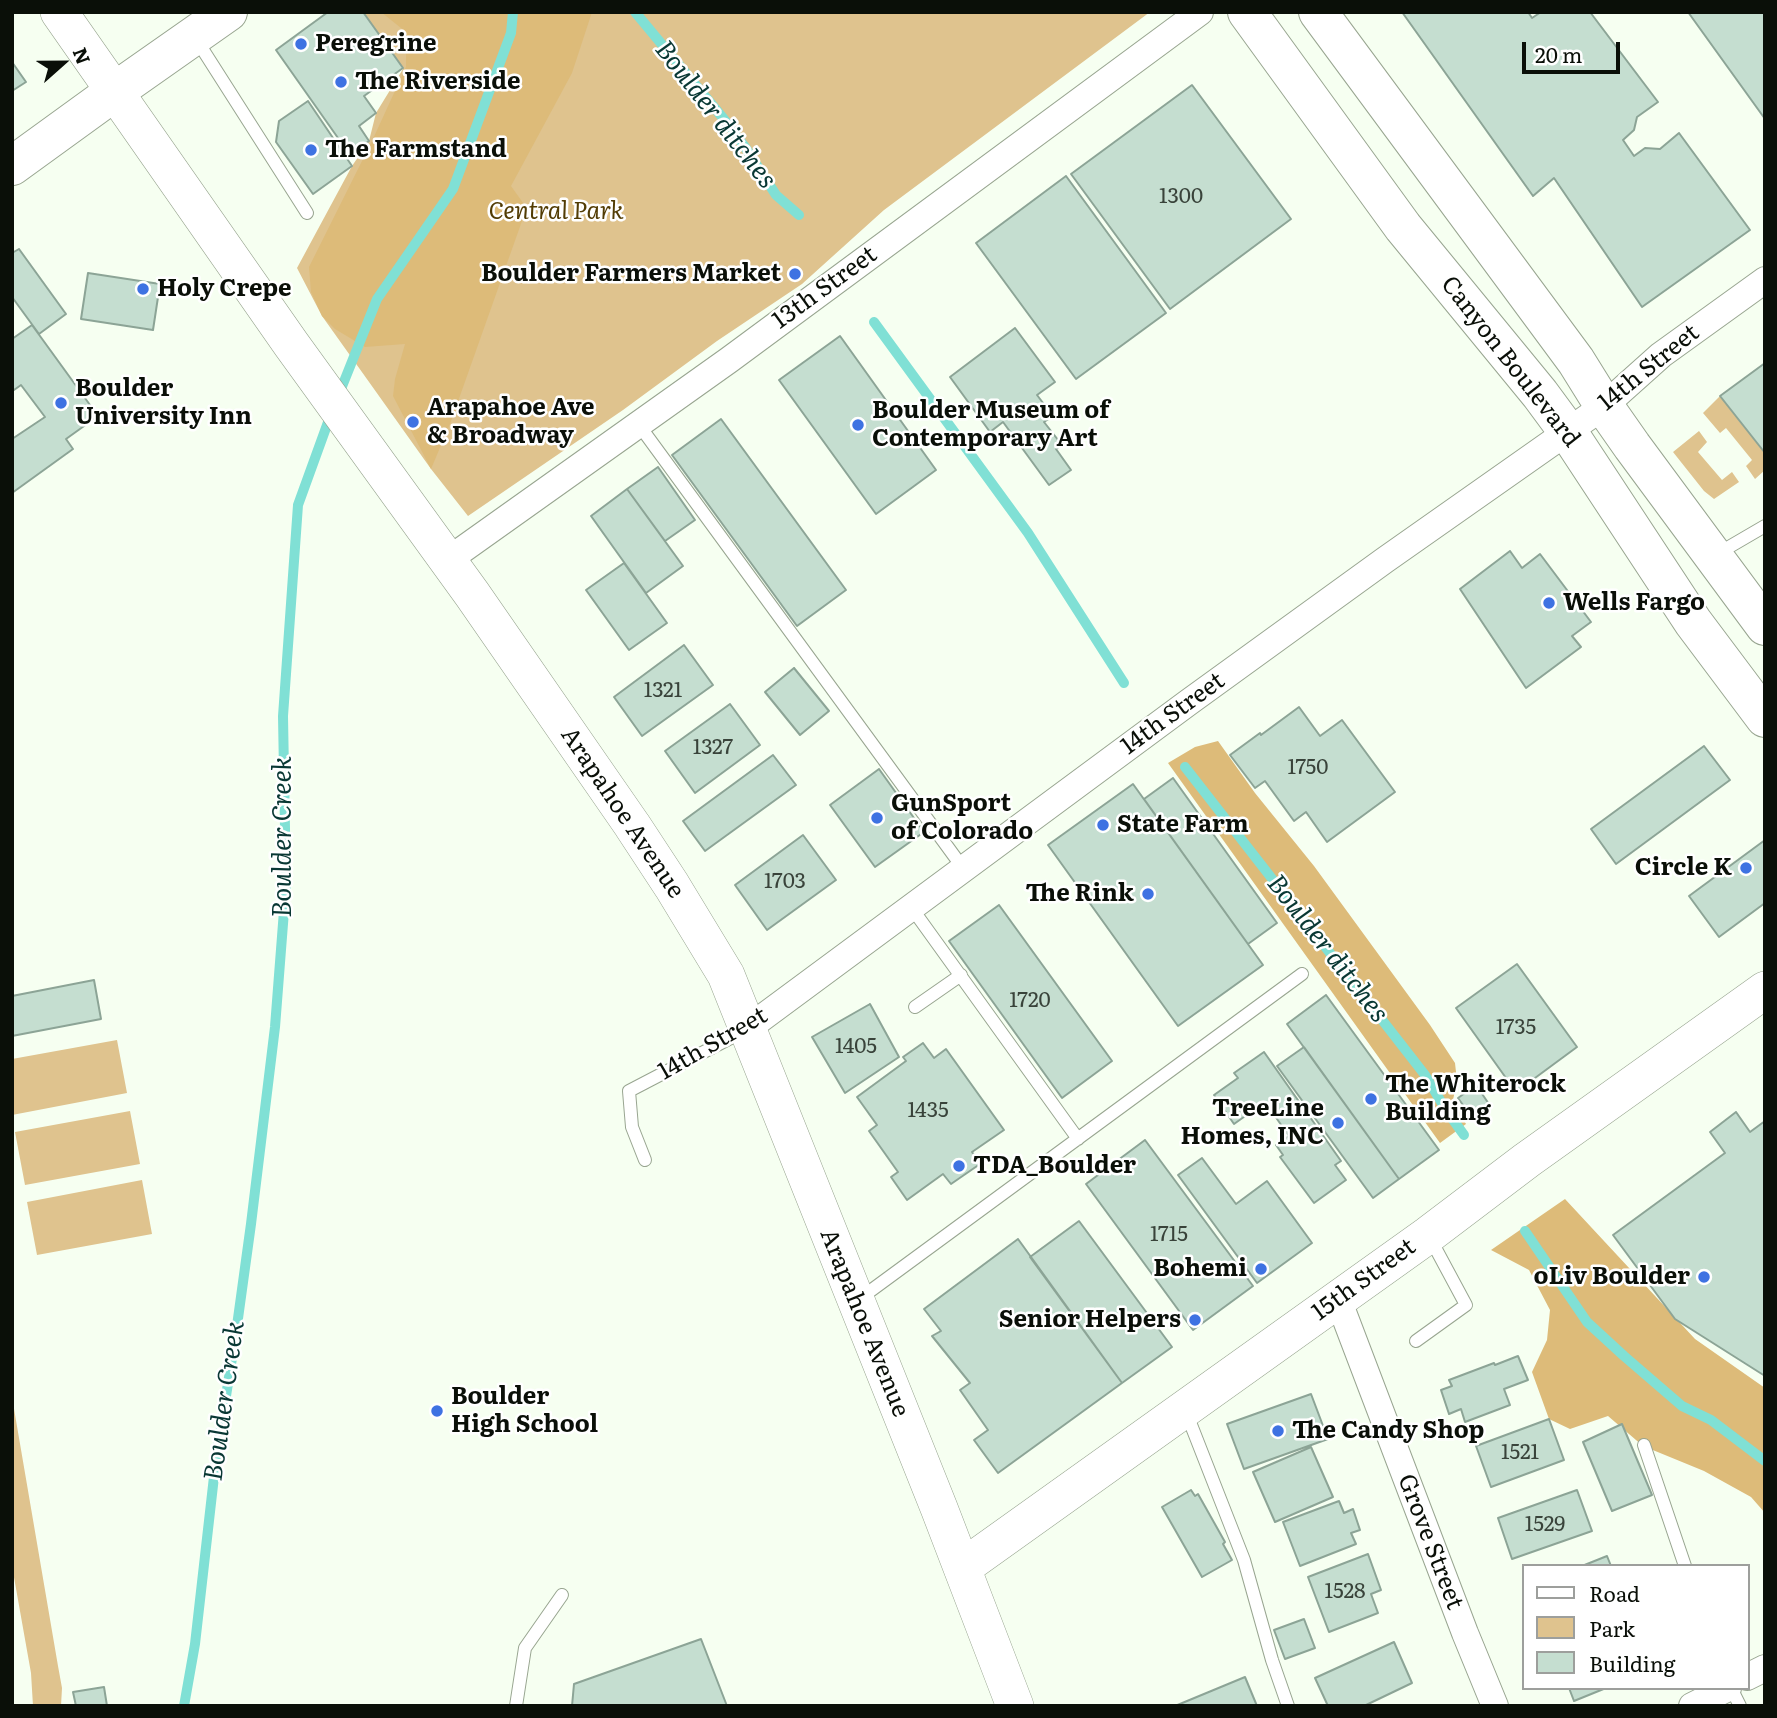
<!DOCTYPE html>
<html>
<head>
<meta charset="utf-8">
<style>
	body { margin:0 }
	#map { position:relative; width:1777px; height:1718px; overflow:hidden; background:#f6fff1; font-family:Literata,serif }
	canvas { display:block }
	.frame { position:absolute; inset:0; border:14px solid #0a0f08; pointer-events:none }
	.legend { position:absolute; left:1522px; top:1564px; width:228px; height:126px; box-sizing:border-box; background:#fff; border:2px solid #9d9f9c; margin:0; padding:9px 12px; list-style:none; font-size:21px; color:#0a0f08 }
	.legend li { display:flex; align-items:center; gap:14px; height:35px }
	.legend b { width:35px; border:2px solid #9d9f9c }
	.north { position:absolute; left:28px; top:28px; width:70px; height:70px; -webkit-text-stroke:5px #fff; paint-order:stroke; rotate:69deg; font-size:19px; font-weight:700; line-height:28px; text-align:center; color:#0a0f08 }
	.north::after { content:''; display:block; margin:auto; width:24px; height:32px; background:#0a0f08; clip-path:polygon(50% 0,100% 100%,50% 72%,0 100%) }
	.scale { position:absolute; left:1522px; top:42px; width:98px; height:32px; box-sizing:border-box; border:4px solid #0a0f08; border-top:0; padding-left:9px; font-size:21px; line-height:24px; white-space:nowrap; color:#0a0f08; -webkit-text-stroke:5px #fff; paint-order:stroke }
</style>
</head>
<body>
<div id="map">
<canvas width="1777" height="1718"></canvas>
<div class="frame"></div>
<ul class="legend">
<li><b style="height:9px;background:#fff"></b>Road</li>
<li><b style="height:19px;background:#dfc38e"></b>Park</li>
<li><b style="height:19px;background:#c5ded0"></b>Building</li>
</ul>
<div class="north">N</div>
<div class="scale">20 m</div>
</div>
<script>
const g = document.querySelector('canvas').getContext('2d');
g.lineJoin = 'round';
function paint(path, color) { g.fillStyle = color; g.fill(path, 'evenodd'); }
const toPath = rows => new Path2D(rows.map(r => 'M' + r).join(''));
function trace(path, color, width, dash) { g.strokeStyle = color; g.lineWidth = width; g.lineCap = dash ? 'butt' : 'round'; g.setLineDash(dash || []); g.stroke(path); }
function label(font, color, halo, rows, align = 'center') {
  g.font = font + ' Literata,serif'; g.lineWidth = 5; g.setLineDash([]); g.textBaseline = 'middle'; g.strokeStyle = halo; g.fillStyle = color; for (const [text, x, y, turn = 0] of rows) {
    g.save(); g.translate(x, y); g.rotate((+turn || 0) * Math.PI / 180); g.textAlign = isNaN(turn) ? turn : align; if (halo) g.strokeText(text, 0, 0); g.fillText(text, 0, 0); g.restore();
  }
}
const green = toPath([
	[363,12,1150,12,884,210,802,284,717,341,623,410,468,516,431,469,322,316,297,268,352,166,369,141,376,113,403,69],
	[1720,396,1765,453,1765,470,1755,479,1746,466,1752,460,1726,428,1720,433,1703,413],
	[1699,431,1707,442,1698,452,1722,480,1732,472,1739,482,1714,499,1704,491,1673,452],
	[117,1040,127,1093,12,1115,12,1059],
	[130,1111,140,1164,25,1185,15,1132],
	[142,1180,152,1234,37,1255,27,1202],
	[12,1397,58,1666,62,1688,61,1706,33,1706,31,1673,12,1566]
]);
const forest = toPath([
	[381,12,592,12,572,73,511,186,526,207,522,221,450,424,431,469,393,396,395,379,405,344,365,347,335,329,322,316,311,292,309,267,372,141,406,67,406,32],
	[1218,741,1255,793,1314,866,1430,1025,1455,1063,1457,1081,1453,1100,1466,1124,1440,1143,1168,763,1195,747],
	[1565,1199,1695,1339,1765,1388,1765,1513,1751,1497,1704,1471,1643,1446,1608,1416,1570,1429,1549,1419,1532,1372,1547,1340,1550,1310,1529,1270,1491,1250]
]);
const stream = toPath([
	[635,12,723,118,745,147,776,195,799,215],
	[874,322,1028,533,1124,683],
	[339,394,377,299,453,189,511,33,513,12],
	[1185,767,1425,1075,1446,1110,1464,1135],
	[1525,1231,1587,1322,1624,1356,1682,1406,1711,1420,1765,1461],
	[184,1706,195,1644,216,1459,236,1333,251,1224,275,1027,286,885,283,716,298,505,331,414]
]);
const building = toPath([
	[328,12,363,12,403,68,364,96,376,113,359,126,369,141,350,155,276,50,328,12],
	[1402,12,1528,12,1532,18,1541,12,1590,12,1658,102,1637,117,1634,130,1623,140,1634,156,1645,148,1660,149,1679,133,1750,230,1642,307,1554,178,1533,196,1402,12],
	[1688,12,1765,12,1765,119,1688,12],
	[12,62,26,82,12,91,12,62],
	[1192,85,1291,219,1170,309,1071,174,1192,85],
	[308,101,352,166,313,194,276,142,279,121,308,101],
	[1066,176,1166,313,1076,379,976,243,1066,176],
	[19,249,66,314,39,334,12,297,12,253,19,249],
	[88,273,160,284,153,330,81,319,88,273],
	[32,325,98,416,66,439,73,449,12,493,12,439,45,417,21,385,14,390,12,387,12,339,32,325],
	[1015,328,1055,382,1037,395,1053,416,1044,422,1062,445,1056,449,1071,470,1049,485,1003,422,990,432,950,377,1015,328],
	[840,336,936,470,876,514,779,380,840,336],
	[1765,363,1765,453,1720,396,1765,363],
	[721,419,846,590,797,626,672,455,721,419],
	[658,467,695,520,665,541,627,489,658,467],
	[627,489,683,566,646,593,591,516,627,489],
	[1510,551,1522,568,1540,554,1591,622,1572,636,1581,647,1526,688,1460,589,1510,551],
	[624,563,667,623,629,650,586,590,624,563],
	[684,645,713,685,642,736,614,697,684,645],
	[794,668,829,711,800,735,765,692,794,668],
	[730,704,760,745,695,793,665,751,730,704],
	[1299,707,1320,736,1342,720,1395,792,1327,842,1306,812,1294,821,1265,781,1255,788,1230,755,1260,733,1261,735,1299,707],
	[1704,746,1730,780,1616,864,1591,829,1704,746],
	[773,755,796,785,705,851,683,821,773,755],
	[879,769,924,832,875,867,830,805,879,769],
	[1173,778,1277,923,1248,944,1144,799,1173,778],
	[1133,784,1263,965,1178,1026,1048,845,1133,784],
	[803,835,836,880,767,930,735,885,803,835],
	[1765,840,1765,903,1719,937,1689,896,1765,840],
	[999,905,1112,1061,1062,1098,949,941,999,905],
	[1517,964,1577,1047,1516,1092,1456,1008,1517,964],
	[94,980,101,1019,12,1036,12,996,94,980],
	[1326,995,1439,1150,1399,1179,1287,1024,1326,995],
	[870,1004,899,1057,845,1093,812,1037,870,1004],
	[923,1043,934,1058,946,1049,1004,1130,972,1152,980,1164,951,1184,943,1174,907,1200,891,1177,898,1172,869,1131,877,1125,857,1097,906,1061,903,1057,923,1043],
	[1304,1047,1399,1179,1373,1198,1277,1066,1304,1047],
	[1264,1052,1341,1161,1335,1165,1346,1180,1314,1203,1280,1157,1283,1155,1276,1145,1289,1136,1265,1102,1234,1124,1214,1095,1238,1078,1234,1073,1264,1052],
	[1476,1085,1491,1107,1473,1119,1458,1098,1476,1085],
	[1736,1112,1750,1132,1765,1121,1765,1376,1675,1319,1613,1235,1725,1153,1710,1132,1736,1112],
	[1145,1140,1253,1286,1193,1330,1086,1184,1145,1140],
	[1202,1158,1236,1204,1267,1181,1312,1243,1257,1283,1178,1175,1202,1158],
	[1079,1221,1172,1347,1122,1383,1030,1257,1079,1221],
	[1018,1239,1122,1383,998,1473,974,1440,988,1430,960,1390,970,1383,932,1336,941,1331,924,1309,1018,1239],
	[1518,1356,1528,1380,1504,1389,1510,1405,1465,1422,1461,1409,1449,1414,1441,1390,1452,1386,1449,1380,1494,1363,1495,1365,1518,1356],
	[1311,1394,1328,1439,1244,1469,1227,1424,1311,1394],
	[1549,1419,1564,1460,1491,1487,1476,1446,1549,1419],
	[1622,1424,1652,1495,1612,1511,1583,1442,1622,1424],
	[1311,1447,1333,1497,1275,1522,1253,1472,1311,1447],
	[1191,1490,1195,1496,1198,1494,1225,1542,1223,1544,1232,1560,1202,1577,1162,1507,1191,1490],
	[1577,1490,1592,1531,1512,1559,1498,1518,1577,1490],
	[1339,1501,1344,1513,1353,1509,1360,1530,1351,1533,1356,1544,1300,1566,1283,1522,1339,1501],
	[1368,1554,1381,1590,1371,1594,1378,1613,1329,1632,1308,1577,1368,1554],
	[1607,1556,1611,1566,1582,1566,1607,1556],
	[1304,1619,1315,1648,1285,1659,1274,1630,1304,1619],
	[701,1639,727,1706,572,1706,574,1684,701,1639],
	[1394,1642,1412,1683,1364,1706,1328,1706,1315,1678,1394,1642],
	[1245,1677,1257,1706,1175,1706,1245,1677],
	[104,1687,107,1706,76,1706,73,1692,104,1687],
	[1569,1688,1606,1688,1574,1701,1569,1688]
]);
const lane = toPath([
	[196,39,307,213],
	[639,425,963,868],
	[1717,554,1765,526],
	[911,907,1078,1139],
	[915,1007,961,975],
	[645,1160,632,1127,629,1091,744,1031],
	[858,1300,1302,974],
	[1416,1341,1466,1305,1430,1238],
	[1186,1412,1244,1560,1272,1660,1288,1706],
	[1644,1445,1685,1566],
	[1731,1688,1740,1706],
	[516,1706,525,1648,562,1595]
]);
const street = toPath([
	[448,560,729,360,1200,12],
	[747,1029,1189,702,1385,560,1604,406,1661,355,1765,280],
	[1338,1299,1465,1633,1495,1706],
	[1747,1677,1765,1668],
	[1692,1706,1728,1688]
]);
const secondary = toPath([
	[59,12,291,344,472,594,632,825,672,886,726,975,939,1508,1015,1706],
	[962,1568,1428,1235,1527,1160,1765,990]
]);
const primary = toPath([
	[1247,12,1403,227,1540,394,1568,432,1693,622,1765,718],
	[1318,12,1576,361,1604,406,1632,446,1765,626],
	[12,166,114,92,228,12]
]);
const markers = [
	[301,44,7,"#3e72e2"],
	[341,82,7,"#3e72e2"],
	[311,150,7,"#3e72e2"],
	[795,274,7,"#3e72e2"],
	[143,289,7,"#3e72e2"],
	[61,403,7,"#3e72e2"],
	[413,422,7,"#3e72e2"],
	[858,425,7,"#3e72e2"],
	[1549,603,7,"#3e72e2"],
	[877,818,7,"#3e72e2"],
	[1103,825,7,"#3e72e2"],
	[1746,868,7,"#3e72e2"],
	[1148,894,7,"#3e72e2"],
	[1371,1099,7,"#3e72e2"],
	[1338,1123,7,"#3e72e2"],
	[959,1166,7,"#3e72e2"],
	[1261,1269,7,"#3e72e2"],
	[1704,1277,7,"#3e72e2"],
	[1195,1320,7,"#3e72e2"],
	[437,1411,7,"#3e72e2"],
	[1278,1431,7,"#3e72e2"]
];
const numberNames = [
	["1300",1181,197],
	["1321",663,691],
	["1327",713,748],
	["1750",1308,768],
	["1703",785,882],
	["1720",1030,1001],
	["1735",1516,1028],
	["1405",856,1047],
	["1435",928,1111],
	["1715",1169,1235],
	["1521",1520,1453],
	["1529",1545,1525],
	["1528",1345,1592]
];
const poiNames = [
	["Peregrine",315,44],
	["The Riverside",355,82],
	["The Farmstand",325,150],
	["Boulder Farmers Market",781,274,"right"],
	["Holy Crepe",157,289],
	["Boulder",75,389],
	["University Inn",75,417],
	["Arapahoe Ave",427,408],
	["& Broadway",427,436],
	["Boulder Museum of",872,411],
	["Contemporary Art",872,439],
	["Wells Fargo",1563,603],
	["GunSport",891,804],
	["of Colorado",891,832],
	["State Farm",1117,825],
	["Circle K",1732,868,"right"],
	["The Rink",1134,894,"right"],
	["The Whiterock",1385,1085],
	["Building",1385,1113],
	["TreeLine",1324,1109,"right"],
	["Homes, INC",1324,1137,"right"],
	["TDA_Boulder",973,1166],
	["Bohemi",1247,1269,"right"],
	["oLiv Boulder",1690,1277,"right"],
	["Senior Helpers",1181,1320,"right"],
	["Boulder",451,1397],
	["High School",451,1425],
	["The Candy Shop",1292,1431]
];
const parkNames = [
	["Central Park",556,212]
];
const streetNames = [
	["13th Street",825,288,-36],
	["Canyon Boulevard",1510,362,52],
	["14th Street",1649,368,-39],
	["14th Street",1173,714,-36],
	["Arapahoe Avenue",622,813,56],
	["14th Street",713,1044,-30],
	["15th Street",1364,1280,-36],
	["Arapahoe Avenue",864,1323,68],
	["Grove Street",1430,1542,69]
];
const waterNames = [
	["Boulder ditches",715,115,52],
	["Boulder Creek",283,837,-90],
	["Boulder ditches",1327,949,52],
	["Boulder Creek",225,1401,-82]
];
paint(green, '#dfc38e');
paint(forest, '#ddbb79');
trace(stream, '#80e0d5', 10);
paint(building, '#c5ded0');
trace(building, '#8ca496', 2);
trace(lane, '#98a590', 14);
trace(street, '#98a590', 28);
trace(secondary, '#98a590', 38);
trace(primary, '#98a590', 40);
trace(lane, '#fff', 12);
trace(street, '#fff', 26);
trace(secondary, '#fff', 37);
trace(primary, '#fff', 38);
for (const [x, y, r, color] of markers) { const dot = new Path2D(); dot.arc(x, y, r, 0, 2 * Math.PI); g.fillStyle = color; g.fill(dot); trace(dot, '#fff', 2.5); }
label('21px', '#39433a', null, numberNames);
label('bold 24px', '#0a0f08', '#fff', poiNames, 'left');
label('italic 24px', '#523c04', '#fff', parkNames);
label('24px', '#0a0f08', '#fff', streetNames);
label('italic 26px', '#093834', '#fff', waterNames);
</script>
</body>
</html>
